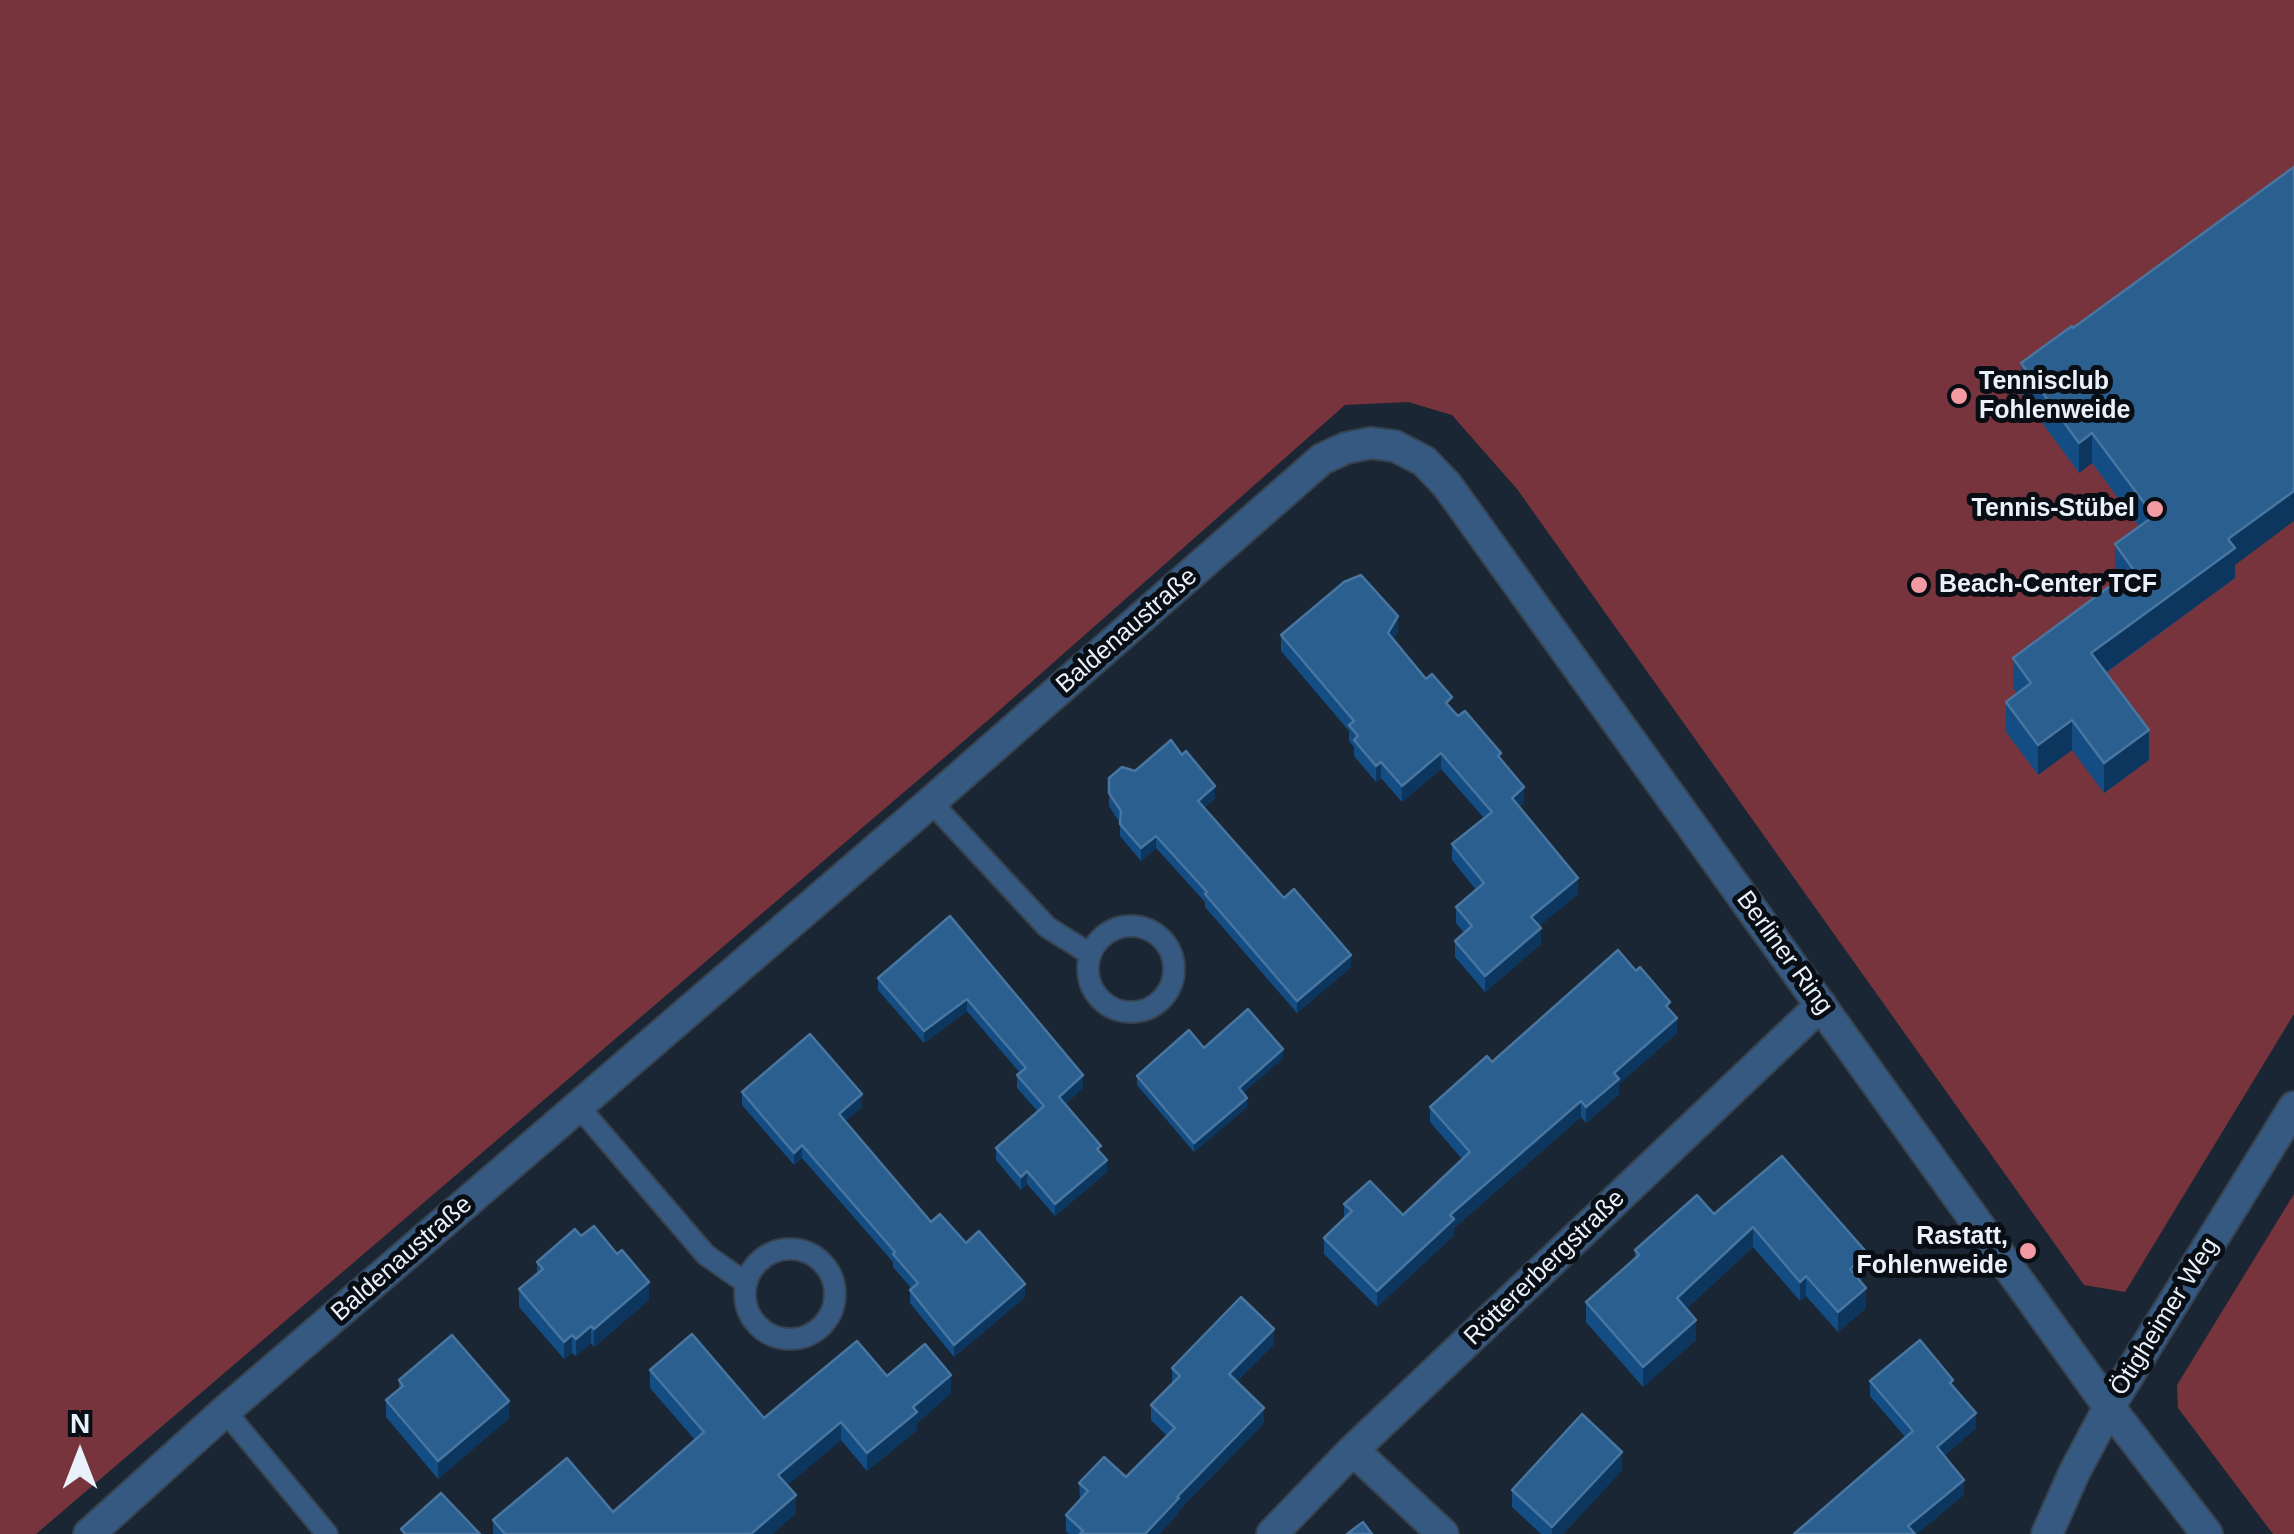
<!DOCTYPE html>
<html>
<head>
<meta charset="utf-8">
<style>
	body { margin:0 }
	#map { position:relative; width:2294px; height:1534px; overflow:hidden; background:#1a2633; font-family:Helvetica,sans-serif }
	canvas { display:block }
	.north { position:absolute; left:30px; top:1404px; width:100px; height:100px; -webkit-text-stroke:8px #090e14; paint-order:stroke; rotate:0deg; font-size:28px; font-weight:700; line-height:40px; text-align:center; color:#e9f1fa }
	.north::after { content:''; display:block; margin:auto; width:35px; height:45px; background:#e9f1fa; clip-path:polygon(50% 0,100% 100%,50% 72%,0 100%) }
</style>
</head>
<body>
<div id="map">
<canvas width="2294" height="1534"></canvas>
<div class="north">N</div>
</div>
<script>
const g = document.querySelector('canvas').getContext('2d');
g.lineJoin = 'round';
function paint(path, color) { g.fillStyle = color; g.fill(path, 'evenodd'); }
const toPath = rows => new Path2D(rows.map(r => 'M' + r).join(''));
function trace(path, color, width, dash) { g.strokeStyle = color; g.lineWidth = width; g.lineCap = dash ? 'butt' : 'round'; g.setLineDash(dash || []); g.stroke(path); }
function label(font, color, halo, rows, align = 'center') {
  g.font = font + ' Helvetica,sans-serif'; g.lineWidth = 10; g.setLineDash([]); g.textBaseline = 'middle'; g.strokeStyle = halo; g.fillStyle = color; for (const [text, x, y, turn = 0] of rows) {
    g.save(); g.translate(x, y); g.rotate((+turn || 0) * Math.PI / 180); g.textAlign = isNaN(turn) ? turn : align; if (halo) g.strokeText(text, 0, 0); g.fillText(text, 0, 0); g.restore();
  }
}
const green = toPath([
	[0,0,2294,0,2294,1014,2125,1292,2084,1285,1517,489,1452,415,1408,402,1345,405,993,716,36,1534,0,1534],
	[2294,1194,2294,1534,2273,1534,2178,1408,2177,1385]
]);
const service = toPath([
	[931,802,1047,927,1090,954],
	'1088 969a43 43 0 1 1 86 0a43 43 0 1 1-86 0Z',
	[579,1107,706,1255,746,1283],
	'745 1294a45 45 0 1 1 90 0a45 45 0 1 1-90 0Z',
	[225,1411,327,1534]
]);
const minor = toPath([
	[1353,1450,1443,1534],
	[1272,1534,1353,1450,1821,1005],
	[2047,1534,2074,1473,2109,1407,2294,1107]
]);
const tertiary = toPath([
	[89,1534,225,1411,931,802,1322,459,1346,448,1370,443,1395,446,1424,461,1447,485,2109,1407,2207,1534]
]);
const wall = toPath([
	[2021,363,2235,565,2235,578,2106,673,2149,760,2104,793,2072,750,2038,775,2006,732,2006,702,2017,694,2013,688,2013,658,2119,579,2115,574,2115,544,2139,526,2092,463,2079,473,2021,394],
	[1398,632,1393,640,1452,710,1501,760,1524,803,1519,807,1578,894,1539,926,1541,944,1485,992,1455,957,1455,941,1464,933,1456,923,1456,907,1476,890,1452,860,1452,844,1484,818,1441,769,1402,802,1381,778,1376,782,1354,756,1354,747,1349,741,1349,731,1281,651,1281,635],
	[1109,778,1215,798,1204,808,1284,898,1351,967,1297,1013,1205,907,1205,902,1156,848,1141,861,1120,836,1120,823,1109,806],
	[950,916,1083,1088,1065,1104,1101,1154,1107,1172,1055,1216,1027,1184,1021,1190,996,1160,996,1148,1038,1112,1017,1088,1017,1075,1020,1073,967,1011,924,1043,878,990,878,978],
	[1670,1010,1677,1033,1619,1084,1619,1094,1586,1123,1581,1117,1454,1228,1454,1235,1377,1307,1324,1254,1324,1238,1344,1219,1344,1204,1403,1215,1462,1159,1430,1122,1430,1107,1492,1062],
	[1204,1048,1283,1058,1243,1093,1247,1107,1194,1152,1137,1085,1137,1076],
	[742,1092,862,1107,845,1121,931,1222,966,1243,1025,1297,954,1357,910,1303,910,1290,912,1289,893,1267,893,1262,802,1158,794,1165,742,1105],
	[1782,1156,1868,1273,1860,1281,1866,1308,1838,1332,1806,1296,1800,1301,1753,1247,1686,1309,1696,1340,1643,1387,1586,1322,1586,1302,1635,1259,1635,1250,1714,1214],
	[581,1236,649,1300,594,1347,591,1343,576,1356,572,1353,564,1359,519,1307,519,1289,537,1274,537,1262],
	[1274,1344,1237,1381,1264,1423,1179,1510,1179,1513,1159,1534,1069,1534,1066,1531,1066,1515,1080,1499,1079,1483,1126,1477,1167,1436,1151,1420,1151,1405,1172,1384,1172,1368],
	[650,1370,764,1418,887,1376,951,1393,917,1423,917,1430,867,1471,841,1440,787,1485,796,1513,772,1534,493,1534,493,1520,613,1512,695,1440,650,1388],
	[399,1380,509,1418,438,1479,386,1417,386,1400,399,1389],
	[1870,1381,1953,1387,1976,1428,1944,1456,1964,1495,1905,1437,1870,1396],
	[1622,1470,1563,1534,1541,1534,1512,1507,1512,1490]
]);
const shadedWall = toPath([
	[2092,433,2092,463,2079,473,2079,443],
	[2294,491,2294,521,2235,565,2235,578,2091,683,2091,653,2228,539],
	[1398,616,1398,632,1388,649,1388,633],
	[2072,720,2072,750,2038,775,2038,745],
	[2149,730,2149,760,2104,793,2104,763],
	[1441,753,1441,769,1402,802,1402,786],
	[1381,762,1381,778,1376,782,1376,766],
	[1215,786,1215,798,1198,813,1198,801],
	[1524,787,1524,803,1512,814,1512,798],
	[1156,836,1156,848,1141,861,1141,848],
	[1578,878,1578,894,1531,933,1531,917],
	[1541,928,1541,944,1485,992,1485,976],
	[1351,955,1351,967,1297,1013,1297,1001],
	[967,999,967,1011,924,1043,924,1031],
	[1677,1018,1677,1033,1619,1084,1619,1094,1586,1123,1586,1107,1614,1073],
	[1283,1049,1283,1058,1239,1097,1239,1088],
	[1083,1075,1083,1088,1059,1109,1059,1097],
	[862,1094,862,1107,839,1126,839,1114],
	[1247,1098,1247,1107,1194,1152,1194,1143],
	[1581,1101,1581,1117,1454,1228,1454,1235,1377,1307,1377,1291,1450,1215],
	[802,1145,802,1158,794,1165,794,1153],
	[1107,1160,1107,1172,1055,1216,1055,1204],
	[1027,1171,1027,1184,1021,1190,1021,1177],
	[1753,1227,1753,1247,1677,1317,1677,1298],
	[1868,1254,1868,1273,1850,1289,1850,1269],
	[1806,1276,1806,1296,1800,1301,1800,1282],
	[649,1282,649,1300,594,1347,594,1329],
	[1025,1284,1025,1297,954,1357,954,1345],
	[1866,1288,1866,1308,1838,1332,1838,1312],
	[1696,1320,1696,1340,1643,1387,1643,1367],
	[591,1326,591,1343,576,1356,576,1339],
	[1274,1329,1274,1344,1229,1389,1229,1374],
	[572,1335,572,1353,564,1359,564,1342],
	[951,1375,951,1393,917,1423,917,1430,867,1471,867,1453,913,1407],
	[509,1401,509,1418,438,1479,438,1461],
	[1264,1408,1264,1423,1179,1510,1179,1513,1159,1534,1145,1534,1177,1497],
	[1976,1413,1976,1428,1937,1462,1937,1447],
	[841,1422,841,1440,778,1493,778,1475],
	[1622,1452,1622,1470,1563,1534,1552,1534,1552,1527],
	[1964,1480,1964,1495,1917,1534,1908,1534,1908,1526],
	[796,1495,796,1513,772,1534,751,1534]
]);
const building = toPath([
	[2294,167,2294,491,2228,539,2235,548,2091,653,2149,730,2104,763,2072,720,2038,745,2006,702,2031,683,2013,658,2133,569,2115,544,2154,516,2092,433,2079,443,2021,363,2072,326,2073,328,2294,167],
	[1361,575,1398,616,1388,633,1426,679,1432,674,1452,697,1446,703,1458,716,1465,711,1501,753,1498,756,1524,787,1512,798,1578,878,1531,917,1541,928,1485,976,1455,941,1472,926,1456,907,1484,883,1452,844,1492,812,1441,753,1402,786,1381,762,1376,766,1354,740,1358,736,1349,725,1354,721,1281,635,1344,582,1361,575],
	[1171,740,1182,755,1186,751,1215,786,1198,801,1284,898,1294,889,1351,955,1297,1001,1205,894,1207,892,1156,836,1141,848,1120,824,1121,811,1109,793,1109,778,1122,767,1135,771,1171,740],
	[950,916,1083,1075,1059,1097,1101,1146,1097,1149,1107,1160,1055,1204,1027,1171,1021,1177,996,1148,1044,1106,1017,1075,1026,1068,967,999,924,1031,878,978,950,916],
	[1618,950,1636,971,1640,967,1670,1002,1666,1006,1677,1018,1614,1073,1619,1079,1586,1107,1581,1101,1450,1215,1454,1219,1377,1291,1324,1238,1352,1211,1344,1204,1370,1181,1403,1215,1470,1152,1430,1107,1487,1056,1492,1062,1618,950],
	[1248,1009,1283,1049,1239,1088,1247,1098,1194,1143,1137,1076,1189,1030,1204,1048,1248,1009],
	[810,1034,862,1094,839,1114,931,1222,940,1214,966,1243,979,1231,1025,1284,954,1345,910,1290,918,1283,893,1254,895,1252,802,1145,794,1153,742,1092,810,1034],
	[1782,1156,1868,1254,1850,1269,1866,1288,1838,1312,1806,1276,1800,1282,1753,1227,1677,1298,1696,1320,1643,1367,1586,1302,1639,1255,1635,1250,1697,1195,1714,1214,1782,1156],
	[594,1226,617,1254,622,1250,649,1282,594,1329,591,1326,576,1339,572,1335,564,1342,519,1289,543,1269,537,1262,575,1229,581,1236,594,1226],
	[1241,1297,1274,1329,1229,1374,1264,1408,1177,1497,1179,1498,1145,1534,1080,1534,1083,1531,1066,1515,1088,1491,1079,1483,1104,1457,1126,1477,1175,1428,1151,1405,1180,1376,1172,1368,1241,1297],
	[692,1334,764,1418,857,1341,887,1376,925,1344,951,1375,913,1407,917,1412,867,1453,841,1422,778,1475,796,1495,751,1534,505,1534,493,1520,567,1458,613,1512,704,1432,650,1370,692,1334],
	[452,1335,509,1401,438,1461,386,1400,403,1386,399,1380,452,1335],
	[1920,1340,1953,1380,1950,1383,1976,1413,1937,1447,1964,1480,1908,1526,1915,1534,1794,1534,1913,1431,1870,1381,1920,1340],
	[1582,1414,1622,1452,1552,1527,1512,1490,1582,1414],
	[441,1493,480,1534,405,1534,401,1529,441,1493],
	[1363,1522,1372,1534,1347,1534,1363,1522]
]);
const markers = [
	[1959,396,10,"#f49aa3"],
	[2155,509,10,"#f49aa3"],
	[1919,585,10,"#f49aa3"],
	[2028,1251,10,"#f49aa3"]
];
const poiNames = [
	["Tennisclub",1979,382],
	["Fohlenweide",1979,411],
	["Tennis-Stübel",2135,509,"right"],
	["Beach-Center TCF",1939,585],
	["Rastatt,",2008,1237,"right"],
	["Fohlenweide",2008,1266,"right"]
];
const streetNames = [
	["Baldenaustraße",1127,631,-41],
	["Berliner Ring",1784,953,54],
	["Baldenaustraße",402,1259,-41],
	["Röttererbergstraße",1545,1268,-44],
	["Ötigheimer Weg",2165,1317,-58]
];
paint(green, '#77343d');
trace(service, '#37424f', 24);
trace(minor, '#37424f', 34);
trace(tertiary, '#37424f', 34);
trace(service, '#355981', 20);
trace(minor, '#355981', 30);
trace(tertiary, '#355981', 30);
paint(wall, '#134d83');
paint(shadedWall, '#0c365e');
paint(building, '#2a5f90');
trace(building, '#4876a0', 2.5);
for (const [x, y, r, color] of markers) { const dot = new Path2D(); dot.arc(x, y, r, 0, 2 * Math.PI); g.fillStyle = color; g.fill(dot); trace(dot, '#090e14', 4); }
label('bold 25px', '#e9f1fa', '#090e14', poiNames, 'left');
label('25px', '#e9f1fa', '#090e14', streetNames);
</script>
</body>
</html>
